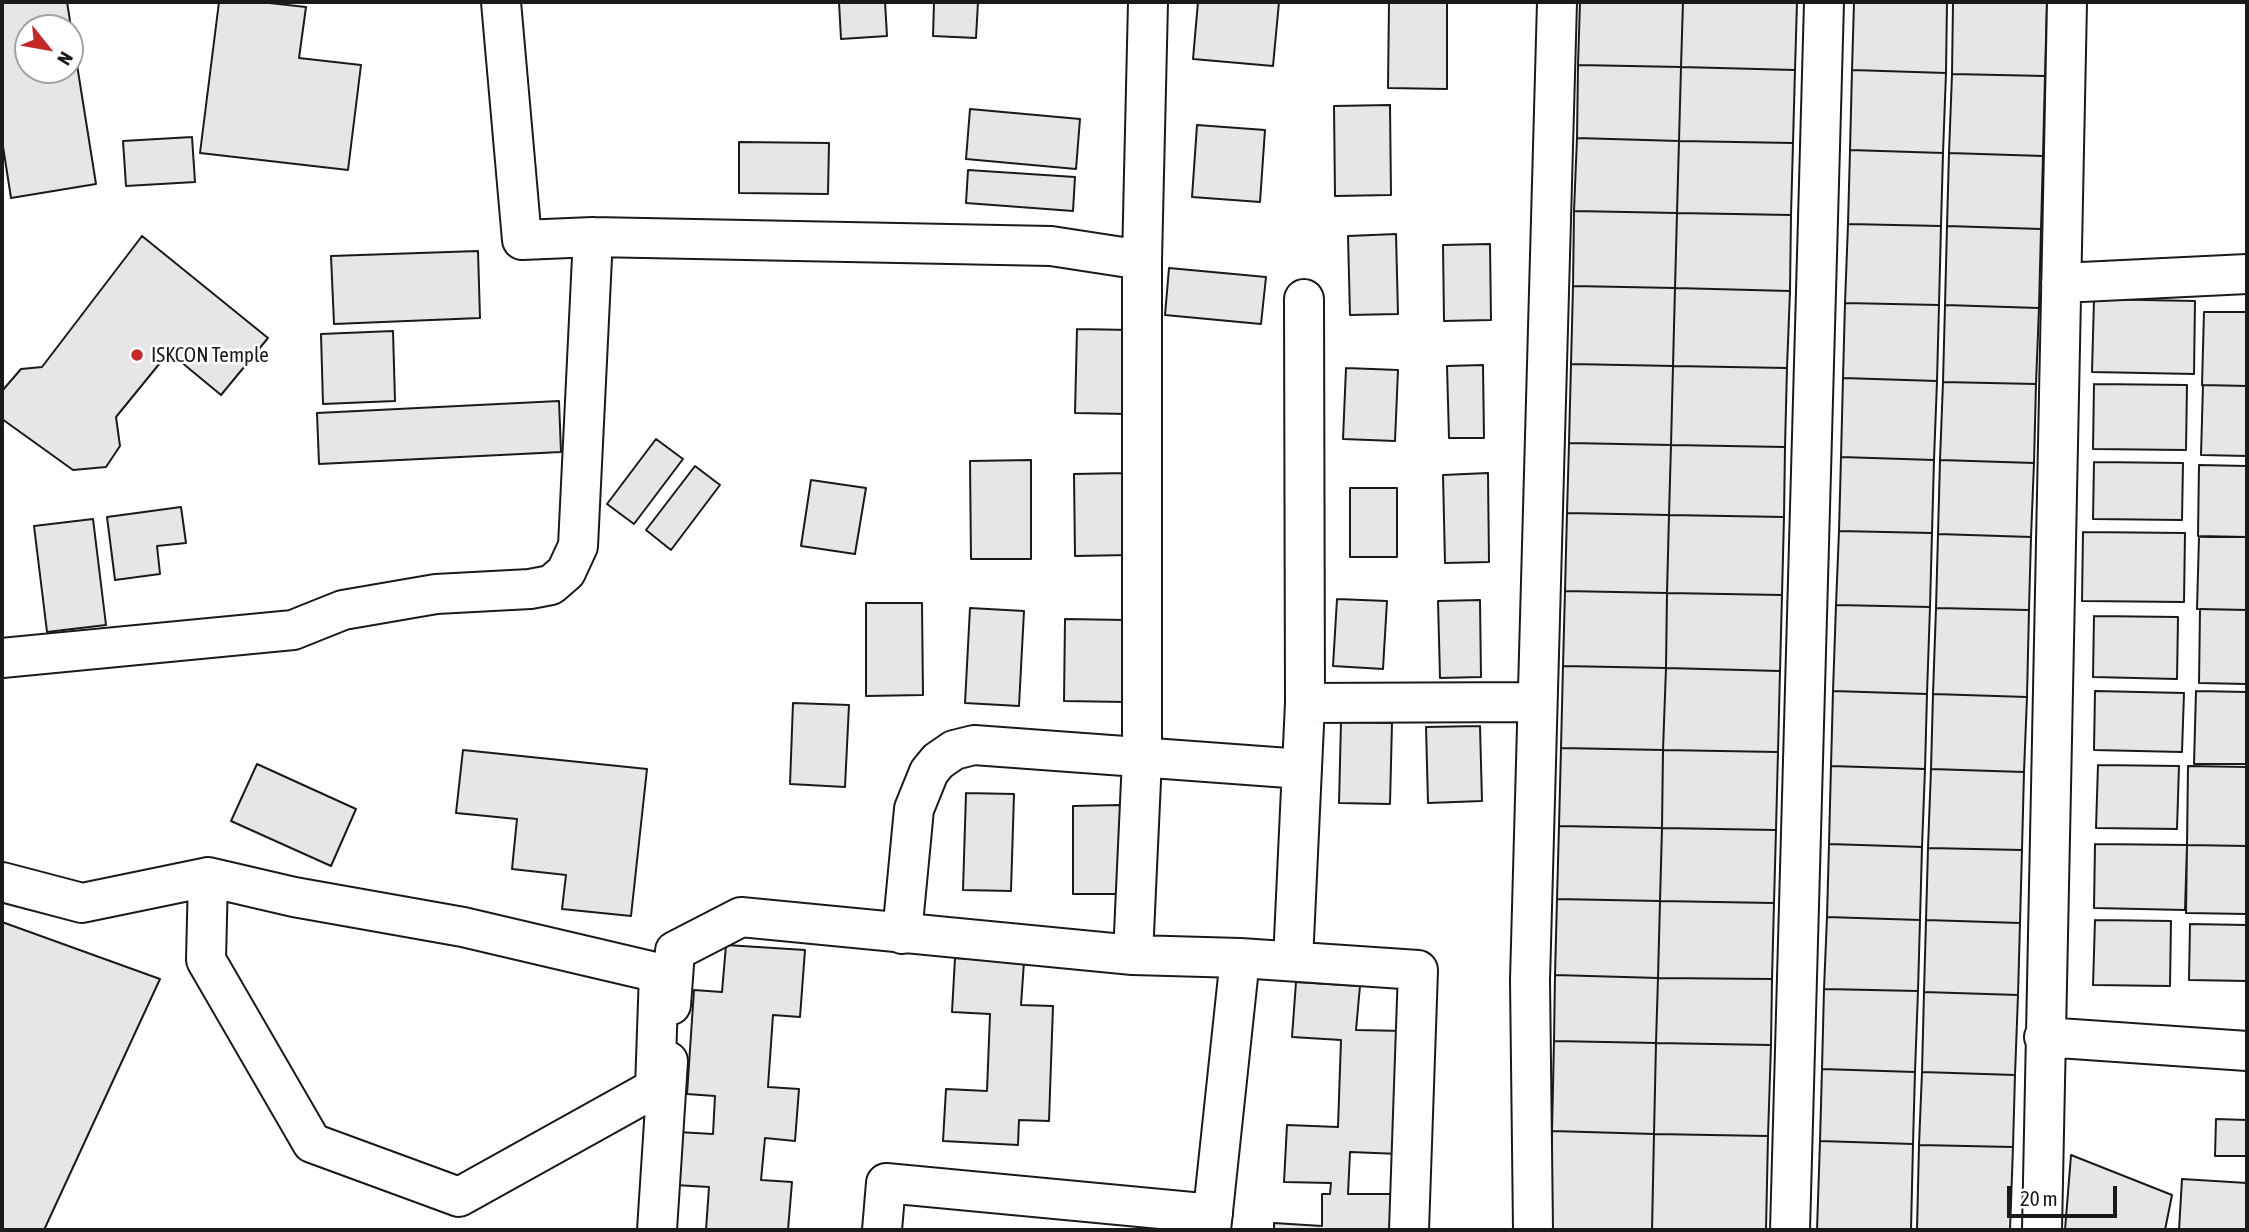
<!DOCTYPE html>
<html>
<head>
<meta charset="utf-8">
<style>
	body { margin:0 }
	#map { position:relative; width:2249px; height:1232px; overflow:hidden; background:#fff; font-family:"Asap Condensed",sans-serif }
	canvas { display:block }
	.frame { position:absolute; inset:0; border:4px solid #1a1a1a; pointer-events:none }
	.north { position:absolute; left:14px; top:14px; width:70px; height:70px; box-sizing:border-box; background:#fff; border:2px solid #a3a3a3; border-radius:50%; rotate:121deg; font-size:19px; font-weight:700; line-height:28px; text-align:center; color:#1a1a1a }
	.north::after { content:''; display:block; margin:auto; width:24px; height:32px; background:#c62828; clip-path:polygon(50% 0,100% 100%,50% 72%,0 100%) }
	.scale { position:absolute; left:2007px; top:1186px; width:110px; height:32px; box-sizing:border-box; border:4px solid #1a1a1a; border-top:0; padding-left:9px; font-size:21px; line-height:24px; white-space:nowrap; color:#1a1a1a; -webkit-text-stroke:5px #fff; paint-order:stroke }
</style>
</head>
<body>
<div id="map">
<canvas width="2249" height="1232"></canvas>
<div class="frame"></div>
<div class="north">N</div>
<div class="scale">20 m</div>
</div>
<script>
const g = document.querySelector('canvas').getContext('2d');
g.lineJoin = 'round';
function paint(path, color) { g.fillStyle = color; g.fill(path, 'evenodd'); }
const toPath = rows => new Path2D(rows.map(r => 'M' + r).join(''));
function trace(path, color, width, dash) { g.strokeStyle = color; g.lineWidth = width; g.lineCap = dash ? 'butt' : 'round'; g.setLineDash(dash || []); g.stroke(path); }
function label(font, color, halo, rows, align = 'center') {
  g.font = font + ' "Asap Condensed",sans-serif'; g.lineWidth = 5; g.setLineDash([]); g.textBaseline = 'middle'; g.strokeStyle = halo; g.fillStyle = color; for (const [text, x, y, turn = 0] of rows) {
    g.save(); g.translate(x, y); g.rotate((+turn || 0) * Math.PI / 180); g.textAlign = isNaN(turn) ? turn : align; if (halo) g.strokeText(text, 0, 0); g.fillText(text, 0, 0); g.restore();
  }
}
const building = toPath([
	[2,2,67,2,96,184,11,198,2,140,2,2],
	[28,28,70,28,70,70,28,70,28,28],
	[219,2,260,2,306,7,299,58,361,65,348,170,200,153,219,2],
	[839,2,885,2,887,36,841,39,839,2],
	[934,2,978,2,976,38,933,36,934,2],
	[1198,2,1279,2,1273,66,1193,59,1198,2],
	[1389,2,1447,2,1447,89,1388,88,1389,2],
	[1580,2,1683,2,1681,67,1578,65,1580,2],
	[1683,2,1797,2,1795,70,1681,67,1683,2],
	[1854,2,1947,2,1946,73,1852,70,1854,2],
	[1953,2,2047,2,2045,76,1952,74,1953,2],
	[1578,65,1681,67,1679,141,1577,138,1578,65],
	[1681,67,1795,70,1793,143,1679,141,1681,67],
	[1852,70,1946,73,1943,153,1850,150,1852,70],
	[1952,74,2045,76,2043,156,1949,153,1952,74],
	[1390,105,1391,195,1335,196,1334,106,1390,105],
	[970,109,1080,119,1076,169,966,159,970,109],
	[1197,125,1265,130,1260,202,1192,197,1197,125],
	[192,137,195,182,126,186,123,141,192,137],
	[1577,138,1679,141,1677,213,1574,211,1577,138],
	[1679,141,1793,143,1791,215,1677,213,1679,141],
	[739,142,829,143,828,194,739,193,739,142],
	[1850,150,1943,153,1941,226,1848,224,1850,150],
	[1949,153,2043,156,2041,229,1947,226,1949,153],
	[968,170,1075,177,1073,211,966,203,968,170],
	[1574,211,1677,213,1675,288,1573,286,1574,211],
	[1677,213,1791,215,1790,291,1675,288,1677,213],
	[1848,224,1941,226,1939,305,1845,303,1848,224],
	[1947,226,2041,229,2039,308,1945,305,1947,226],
	[1396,234,1398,314,1350,315,1348,236,1396,234],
	[142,236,268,338,221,395,169,352,116,417,120,446,106,467,73,470,2,419,2,391,21,369,42,367,142,236],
	[1490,244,1491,320,1444,321,1443,245,1490,244],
	[478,251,480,318,334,324,331,256,478,251],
	[1169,268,1266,277,1261,324,1165,315,1169,268],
	[1573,286,1675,288,1673,366,1571,364,1573,286],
	[1675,288,1790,291,1787,368,1673,366,1675,288],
	[2094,299,2195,301,2194,374,2092,372,2094,299],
	[1845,303,1939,305,1937,381,1843,378,1845,303],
	[1945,305,2039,308,2036,384,1943,382,1945,305],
	[2204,312,2247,312,2247,386,2202,385,2204,312],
	[1077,329,1131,330,1129,414,1075,413,1077,329],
	[393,331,395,401,323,404,321,334,393,331],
	[1571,364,1673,366,1671,445,1569,443,1571,364],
	[1483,365,1484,438,1449,438,1447,366,1483,365],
	[1673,366,1787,368,1785,447,1671,445,1673,366],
	[1346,368,1398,370,1395,441,1343,439,1346,368],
	[1843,378,1937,381,1934,460,1841,457,1843,378],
	[1943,382,2036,384,2034,463,1940,460,1943,382],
	[2094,384,2187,385,2186,450,2093,449,2094,384],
	[2203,385,2247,386,2247,456,2201,455,2203,385],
	[559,401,561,452,319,464,317,413,559,401],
	[656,439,683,459,634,524,607,504,656,439],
	[1569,443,1671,445,1669,515,1567,513,1569,443],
	[1671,445,1785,447,1784,517,1669,515,1671,445],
	[1841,457,1934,460,1932,533,1839,531,1841,457],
	[1031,460,1031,559,971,559,970,461,1031,460],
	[1940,460,2034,463,2031,537,1938,534,1940,460],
	[2094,462,2183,463,2182,520,2093,519,2094,462],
	[2199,465,2247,466,2247,537,2198,536,2199,465],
	[695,466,720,485,671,550,646,530,695,466],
	[1127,473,1129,555,1075,556,1074,474,1127,473],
	[1488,473,1489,562,1445,563,1443,475,1488,473],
	[811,480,866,488,855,554,801,546,811,480],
	[1350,488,1397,488,1397,557,1350,557,1350,488],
	[181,507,186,543,157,546,160,574,115,580,107,517,181,507],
	[1567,513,1669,515,1667,593,1565,591,1567,513],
	[1669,515,1784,517,1782,595,1667,593,1669,515],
	[93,519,106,625,47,632,34,526,93,519],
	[1839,531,1932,533,1930,607,1836,605,1839,531],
	[2083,532,2185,533,2184,602,2082,601,2083,532],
	[1938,534,2031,537,2029,610,1936,608,1938,534],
	[2199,537,2247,537,2247,610,2197,609,2199,537],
	[1565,591,1667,593,1666,668,1563,666,1565,591],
	[1667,593,1782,595,1780,671,1666,668,1667,593],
	[1337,599,1387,601,1383,669,1333,666,1337,599],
	[1480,600,1481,677,1440,678,1438,601,1480,600],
	[866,603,922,603,923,695,866,696,866,603],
	[1836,605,1930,607,1927,694,1833,691,1836,605],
	[970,608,1024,611,1019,706,965,703,970,608],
	[1936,608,2029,610,2027,697,1933,694,1936,608],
	[2200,609,2247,610,2247,684,2199,683,2200,609],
	[2094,616,2178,617,2177,679,2093,677,2094,616],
	[1065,619,1126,620,1125,702,1064,701,1065,619],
	[1563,666,1666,668,1663,750,1561,748,1563,666],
	[1666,668,1780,671,1778,752,1663,750,1666,668],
	[1833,691,1927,694,1925,769,1831,766,1833,691],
	[2095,691,2184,693,2182,752,2094,750,2095,691],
	[2196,691,2247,692,2247,764,2194,764,2196,691],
	[1933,694,2027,697,2024,772,1931,769,1933,694],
	[793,703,849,705,845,787,790,784,793,703],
	[1341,722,1392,723,1390,804,1339,803,1341,722],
	[1480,726,1482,801,1428,803,1426,727,1480,726],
	[1561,748,1663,750,1662,828,1559,826,1561,748],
	[463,750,647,769,631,916,562,909,566,875,512,869,517,819,456,813,463,750],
	[1663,750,1778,752,1776,830,1662,828,1663,750],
	[257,764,356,809,331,866,231,821,257,764],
	[2098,765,2179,766,2177,829,2096,828,2098,765],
	[1831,766,1925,769,1922,847,1829,844,1831,766],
	[2188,766,2247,767,2247,846,2187,845,2188,766],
	[1931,769,2024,772,2022,850,1928,848,1931,769],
	[966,793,1014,794,1011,891,963,890,966,793],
	[1120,805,1120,894,1073,894,1073,806,1120,805],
	[1559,826,1662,828,1660,901,1557,899,1559,826],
	[1662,828,1776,830,1774,903,1660,901,1662,828],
	[1829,844,1922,847,1920,920,1827,917,1829,844],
	[2095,844,2187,845,2185,910,2094,908,2095,844],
	[2187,845,2247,846,2247,914,2186,913,2187,845],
	[1928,848,2022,850,2020,923,1926,920,1928,848],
	[1557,899,1660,901,1658,978,1555,975,1557,899],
	[1660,901,1774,903,1772,979,1658,978,1660,901],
	[1827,917,1920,920,1918,991,1824,989,1827,917],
	[1926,920,2020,923,2018,995,1924,992,1926,920],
	[2095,920,2171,921,2170,986,2093,985,2095,920],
	[2,922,160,979,44,1230,2,1230,2,922],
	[2190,924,2247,925,2247,981,2189,980,2190,924],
	[726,945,805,950,800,1017,773,1015,768,1087,799,1089,795,1141,765,1138,761,1180,792,1182,788,1230,706,1230,709,1187,675,1185,678,1132,713,1134,715,1096,687,1094,694,990,722,992,726,945],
	[955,958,1024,962,1021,1005,1053,1006,1049,1121,1019,1120,1018,1145,943,1141,946,1089,987,1091,990,1014,952,1012,955,958],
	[1555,975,1658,978,1656,1043,1554,1041,1555,975],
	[1658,978,1772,979,1771,1045,1656,1043,1658,978],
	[1296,982,1360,986,1356,1030,1404,1031,1400,1154,1350,1152,1348,1194,1397,1194,1396,1230,1274,1230,1274,1223,1322,1226,1322,1194,1330,1194,1331,1183,1284,1182,1287,1125,1338,1127,1341,1040,1292,1037,1296,982],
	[1824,989,1918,991,1915,1072,1822,1069,1824,989],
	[1924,992,2018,995,2015,1075,1922,1072,1924,992],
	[1554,1041,1656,1043,1654,1134,1552,1131,1554,1041],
	[1656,1043,1771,1045,1768,1136,1654,1134,1656,1043],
	[1822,1069,1915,1072,1913,1144,1820,1141,1822,1069],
	[1922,1072,2015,1075,2013,1147,1919,1145,1922,1072],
	[2216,1119,2247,1120,2247,1156,2215,1156,2216,1119],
	[1552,1131,1654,1134,1652,1230,1549,1230,1552,1131],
	[1654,1134,1768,1136,1766,1230,1652,1230,1654,1134],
	[1820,1141,1913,1144,1911,1230,1817,1230,1820,1141],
	[1919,1145,2013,1147,2010,1230,1917,1230,1919,1145],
	[2071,1155,2172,1195,2165,1230,2065,1230,2071,1155],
	[2182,1179,2247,1183,2247,1230,2179,1230,2182,1179]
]);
const minor = toPath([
	[593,237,1051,246,1142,260,1148,2],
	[2061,283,2247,274],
	[2,658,293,630,343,610,436,594,530,589,551,585,566,572,578,546,593,237,522,240,501,2],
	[1305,703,1537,702],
	[2,882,82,903,208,877,294,897,463,927,659,973,655,1088,459,1197,312,1143,206,960,208,877],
	[902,934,914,809,929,772,938,761,954,750,974,745,1302,769],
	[1133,955,1240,958,1418,970,1409,1230],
	[1293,961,1305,703,1304,299],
	[671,1005,675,951,741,917,1133,955,1142,759,1142,260],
	[2044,1037,2247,1051],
	[657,1230,668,1061],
	[882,1230,886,1183,1213,1214],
	[1211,1230,1240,958],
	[1533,1230,1530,980,1557,2],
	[1790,1230,1824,2],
	[2042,1230,2067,2]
]);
const markers = [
	[137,355,7,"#c62828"]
];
const poiNames = [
	["ISKCON Temple",151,355]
];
paint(building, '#e6e6e6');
trace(building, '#1a1a1a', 2);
trace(minor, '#1a1a1a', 42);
trace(minor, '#fff', 38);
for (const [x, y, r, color] of markers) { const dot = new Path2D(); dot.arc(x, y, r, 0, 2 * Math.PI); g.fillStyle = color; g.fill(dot); trace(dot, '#fff', 2.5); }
label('21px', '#1a1a1a', '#fff', poiNames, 'left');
</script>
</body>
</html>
